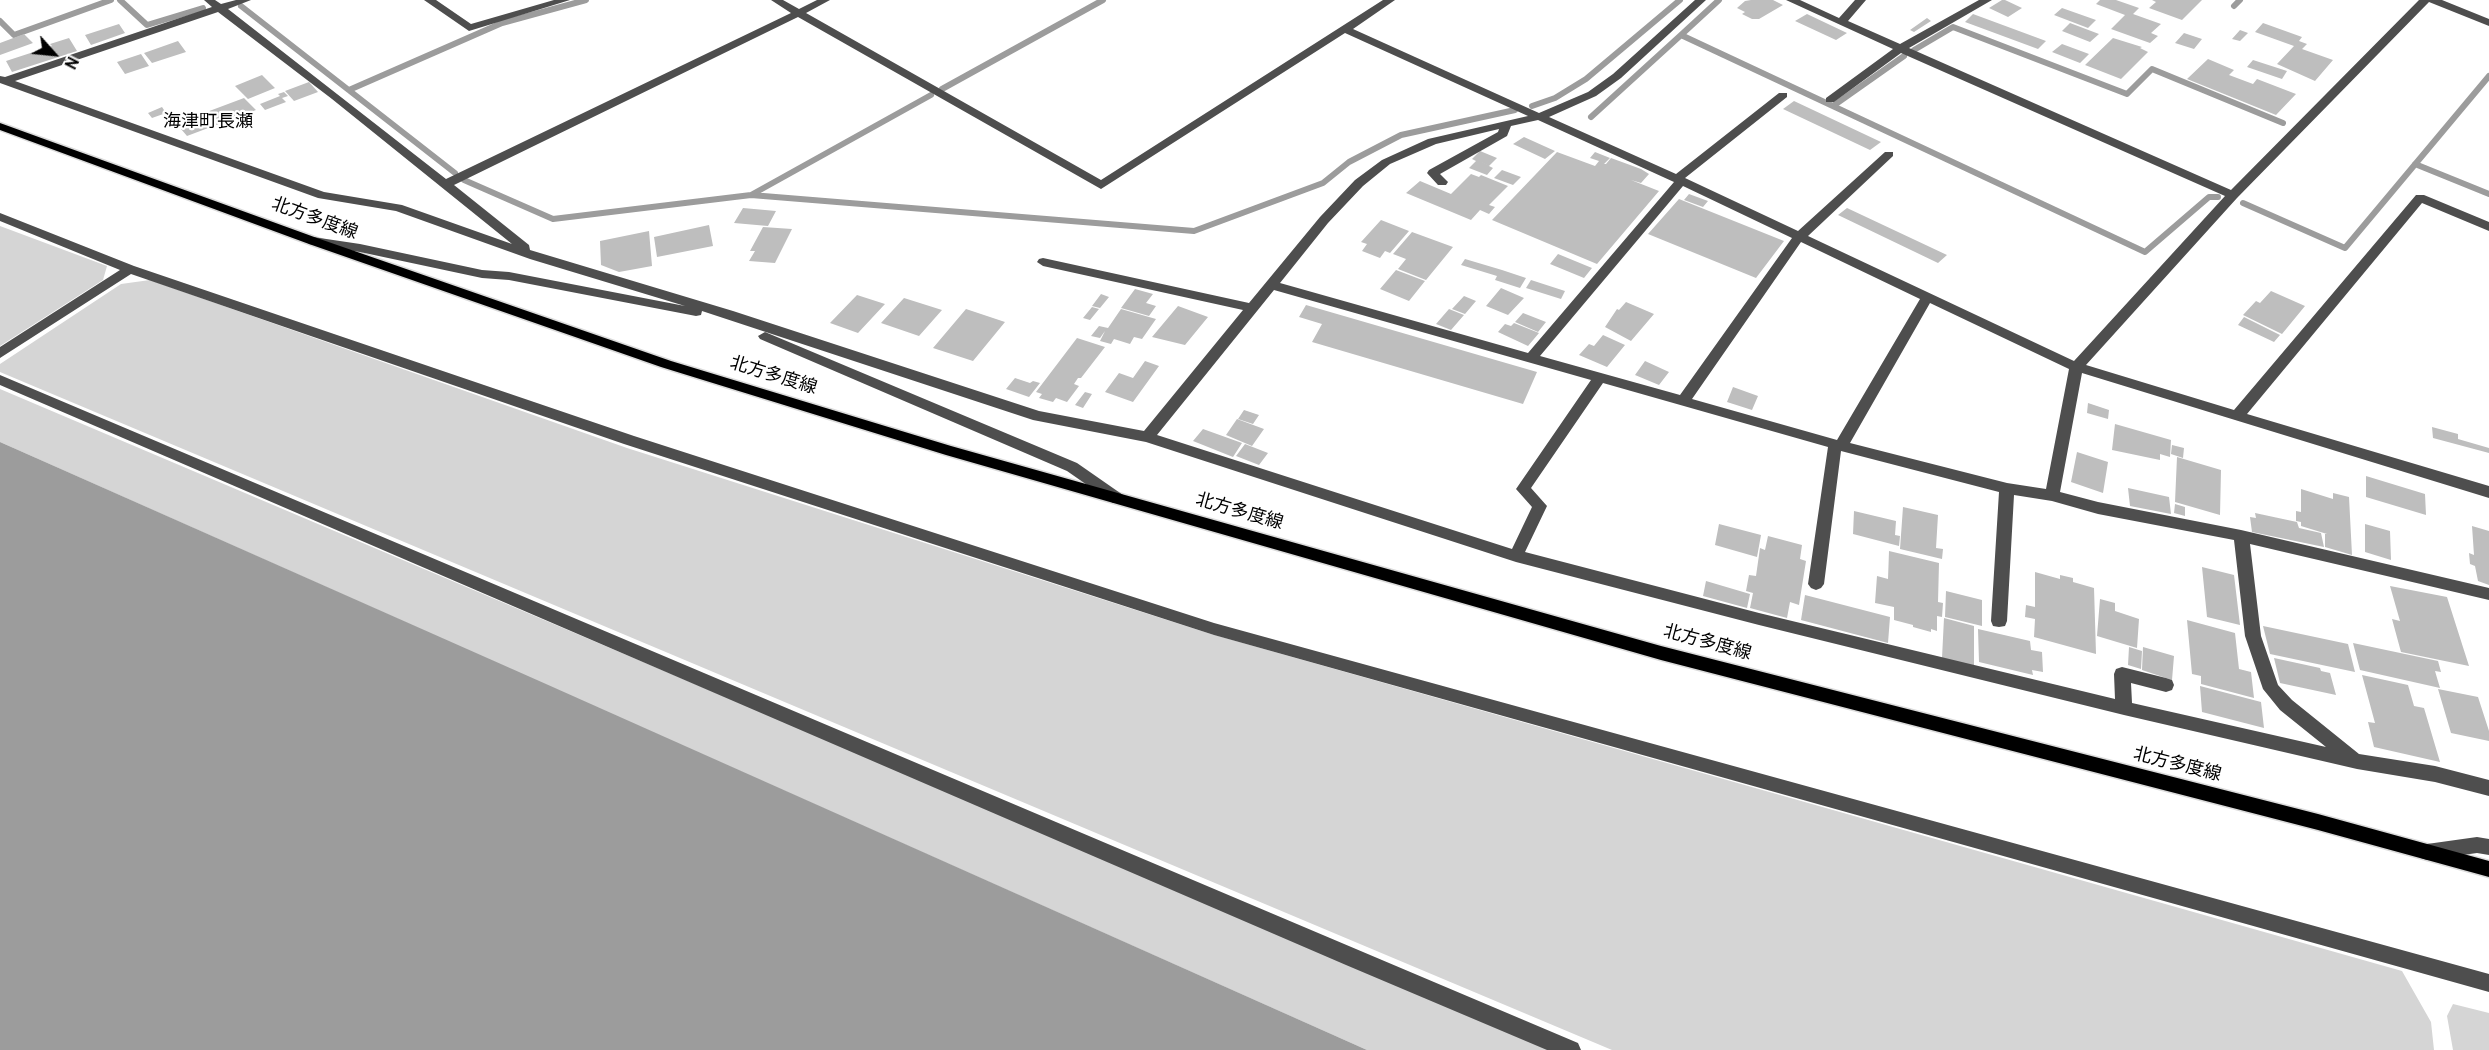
<!DOCTYPE html>
<html>
<head>
<meta charset="utf-8">
<style>
	body { margin:0 }
	#map { position:relative; width:2489px; height:1050px; overflow:hidden; background:#fff; font-family:Overpass,sans-serif }
	canvas { display:block }
	.north { position:absolute; left:24px; top:24px; width:60px; height:60px; -webkit-text-stroke:4px #fff; paint-order:stroke; rotate:117deg; font-size:16px; font-weight:700; line-height:24px; text-align:center; color:#000 }
	.north::after { content:''; display:block; margin:auto; width:21px; height:27px; background:#000; clip-path:polygon(50% 0,100% 100%,50% 72%,0 100%) }
</style>
</head>
<body>
<div id="map">
<canvas width="2489" height="1050"></canvas>
<div class="north">N</div>
</div>
<script>
const g = document.querySelector('canvas').getContext('2d');
g.lineJoin = 'round';
function paint(path, color) { g.fillStyle = color; g.fill(path, 'evenodd'); }
const toPath = rows => new Path2D(rows.map(r => 'M' + r).join(''));
function trace(path, color, width, dash) { g.strokeStyle = color; g.lineWidth = width; g.lineCap = dash ? 'butt' : 'round'; g.setLineDash(dash || []); g.stroke(path); }
function label(font, color, halo, rows, align = 'center') {
  g.font = font + ' Overpass,"Noto Sans JP",sans-serif'; g.lineWidth = 4.5; g.setLineDash([]); g.textBaseline = 'middle'; g.strokeStyle = halo; g.fillStyle = color; for (const [text, x, y, turn = 0] of rows) {
    g.save(); g.translate(x, y); g.rotate((+turn || 0) * Math.PI / 180); g.textAlign = isNaN(turn) ? turn : align; if (halo) g.strokeText(text, 0, 0); g.fillText(text, 0, 0); g.restore();
  }
}
const green = toPath([
	[0,226,107,266,103,280,0,346],
	[150,280,627,448,1211,634,2402,971,2431,1022,2434,1050,1612,1050,0,372,0,364,121,284],
	[0,389,1557,1050,1367,1050,0,442],
	[2453,1004,2489,1013,2489,1050,2453,1050,2447,1016]
]);
const water = toPath([
	[0,442,546,684,1367,1050,0,1050]
]);
const stream = toPath([
	[120,0,147,25,203,8],
	[1719,0,1681,35,2145,252,2209,197,2218,197],
	[241,6,455,173],
	[2234,6,2240,0],
	[0,21,14,35,111,0],
	[1914,50,1953,27,2127,94,2152,69,2283,123],
	[942,89,1103,0],
	[349,90,502,23,586,0],
	[1532,106,1555,98,1586,79,1680,0],
	[1833,106,1904,56],
	[1591,117,1681,35],
	[2415,164,2489,194],
	[464,180,553,219,751,195,1194,231,1323,183,1349,162,1401,135,1515,110],
	[751,195,931,95],
	[2243,203,2345,248,2489,76]
]);
const building = toPath([
	[1751,0,1773,0,1783,5,1759,19,1752,19,1742,14,1745,12,1737,8,1745,1],
	[2002,0,2005,0,2022,8,2008,17,1989,8],
	[2100,0,2116,0,2139,8,2133,14,2161,24,2151,33,2158,36,2150,43,2111,29,2125,15,2096,4],
	[2152,0,2202,0,2182,20,2149,8,2156,2],
	[2062,8,2096,20,2088,28,2054,15],
	[1807,14,1847,33,1836,40,1795,21],
	[1973,14,2046,41,2038,49,1965,22],
	[1927,18,1931,21,1914,32,1910,30],
	[2070,23,2099,34,2090,42,2062,31],
	[2263,23,2302,37,2299,41,2307,44,2302,49,2333,60,2315,81,2277,64,2294,46,2255,32],
	[119,24,125,33,91,45,85,35],
	[2240,30,2248,33,2240,41,2232,39],
	[2184,33,2202,39,2194,49,2175,43],
	[24,34,33,43,0,55,0,43],
	[69,38,77,51,12,72,6,61,52,46,50,44],
	[2113,38,2142,47,2140,48,2148,52,2121,79,2085,65],
	[178,41,186,52,152,63,144,53],
	[2062,44,2089,54,2080,63,2052,52],
	[141,54,149,66,125,74,117,62],
	[2208,59,2234,70,2229,75,2253,84,2257,79,2296,94,2276,115,2187,79],
	[2253,60,2287,71,2282,79,2247,67],
	[262,75,275,88,248,99,235,86],
	[309,82,318,92,294,101,285,91],
	[284,92,288,96,282,98,286,102,265,110,260,104,280,96,278,94],
	[244,98,256,110,187,136,181,129,192,124,188,119],
	[1794,101,1881,142,1870,150,1783,109],
	[162,107,166,113,152,118,148,113],
	[1524,137,1555,151,1545,159,1513,144],
	[1480,151,1497,158,1489,166,1481,162,1493,168,1487,175,1469,168,1476,161,1472,159],
	[1557,152,1595,166,1599,161,1590,158,1595,152,1610,158,1604,164,1606,164,1611,158,1641,169,1649,174,1641,183,1631,180,1659,191,1597,264,1492,220],
	[1502,170,1521,177,1513,185,1494,178],
	[1471,174,1479,177,1481,175,1508,186,1489,205,1495,207,1489,214,1480,210,1471,220,1406,193,1420,181,1451,194],
	[1689,194,1708,201,1703,207,1684,200],
	[1679,199,1784,241,1756,278,1648,234],
	[743,208,776,211,768,226,734,223],
	[1847,208,1947,255,1938,263,1838,215],
	[1381,220,1409,231,1390,253,1385,251,1380,258,1362,251,1367,244,1361,242],
	[709,225,713,246,657,257,654,237],
	[763,227,792,229,775,263,749,261,755,251,750,251],
	[649,231,652,266,619,272,601,265,600,241],
	[1412,232,1453,247,1426,280,1398,269,1406,259,1393,254],
	[1558,254,1592,268,1584,278,1550,264],
	[1465,259,1502,270,1526,278,1520,288,1495,280,1497,276,1461,265],
	[1396,270,1425,281,1409,301,1380,289],
	[1531,280,1565,291,1561,299,1526,288],
	[1501,288,1524,298,1508,315,1486,306],
	[1135,289,1153,294,1146,303,1156,306,1149,316,1121,308],
	[2271,291,2305,306,2282,334,2243,315,2256,301,2260,303],
	[1101,294,1109,297,1100,308,1092,306],
	[857,295,885,304,858,333,830,323],
	[1464,296,1476,301,1465,314,1452,309],
	[904,298,942,310,919,336,881,323],
	[1626,302,1654,314,1631,341,1605,327,1617,309,1619,310],
	[1306,305,1537,372,1523,404,1312,342,1322,324,1299,317],
	[1178,306,1208,317,1185,345,1152,337],
	[1092,307,1099,309,1090,320,1083,318],
	[966,309,1005,322,973,361,933,348],
	[1121,309,1156,319,1142,339,1134,337,1130,344,1114,339,1111,344,1100,341,1105,331,1100,338,1091,336,1099,326,1108,328],
	[1449,309,1464,315,1451,330,1436,324],
	[1523,313,1546,322,1538,332,1515,322],
	[2244,317,2280,335,2274,342,2238,325],
	[1514,323,1539,333,1528,346,1498,332,1505,324,1511,326],
	[1603,335,1625,345,1607,367,1579,355,1589,344,1594,346],
	[1077,338,1105,347,1081,378,1078,378,1074,384,1079,386,1067,402,1056,398,1053,402,1039,398,1042,394,1036,392],
	[1145,361,1159,366,1133,402,1105,392,1119,373,1133,378],
	[1645,361,1669,372,1659,385,1635,375],
	[1015,378,1030,383,1033,381,1040,383,1029,397,1006,389],
	[1733,387,1758,396,1752,410,1727,402],
	[1085,392,1092,394,1083,408,1075,405],
	[2088,403,2109,410,2108,419,2087,413],
	[1244,410,1259,415,1253,424,1238,419],
	[1237,419,1264,429,1252,446,1226,435],
	[2115,424,2171,440,2170,457,2160,454,2160,460,2112,450],
	[2432,427,2458,434,2458,439,2489,448,2489,453,2433,438],
	[1203,429,1242,443,1233,457,1193,441],
	[1245,444,1268,453,1259,465,1236,456],
	[2172,445,2184,448,2183,458,2171,454],
	[2077,452,2108,462,2103,493,2071,482],
	[2177,457,2221,470,2220,515,2175,502],
	[2366,476,2425,494,2426,515,2366,497],
	[2128,488,2169,497,2171,514,2130,506],
	[2301,489,2333,499,2333,493,2349,497,2352,555,2325,547,2325,534,2327,534,2301,526,2301,522,2296,521,2296,511,2301,512],
	[2175,504,2185,507,2185,516,2174,513],
	[1903,507,1938,515,1936,548,1943,549,1942,559,1900,549],
	[1854,511,1896,521,1895,535,1900,536,1899,546,1853,534],
	[2255,513,2297,522,2299,528,2321,533,2324,547,2252,532,2250,517,2256,518],
	[1719,524,1761,535,1757,557,1715,545],
	[2365,524,2390,531,2391,560,2365,552],
	[2472,526,2489,531,2489,585,2478,581,2475,566,2470,564,2469,553,2474,555],
	[1768,536,1802,545,1800,559,1806,561,1799,605,1790,602,1787,618,1750,608,1753,593,1746,591,1749,575,1756,576,1760,548,1765,550],
	[1889,551,1939,563,1938,602,1943,603,1942,617,1937,616,1937,631,1931,629,1931,632,1913,627,1913,625,1894,620,1894,607,1875,603,1877,576,1888,579],
	[2202,567,2234,575,2240,625,2207,617],
	[2035,572,2060,579,2060,575,2073,578,2073,582,2094,588,2096,654,2034,637,2035,619,2025,617,2026,605,2035,607],
	[1706,581,1750,594,1747,608,1703,596],
	[2390,586,2447,597,2469,666,2401,652,2392,619,2400,621],
	[1946,591,1982,600,1982,626,1945,617],
	[1805,595,1890,617,1888,643,1801,620],
	[2100,599,2115,603,2115,611,2139,619,2137,648,2097,636],
	[1944,618,1974,626,1974,666,1942,658],
	[2187,620,2235,633,2239,669,2251,672,2254,698,2201,684,2201,676,2192,674],
	[2263,626,2348,644,2355,672,2270,654],
	[1978,629,2030,641,2031,650,2042,652,2043,672,2032,670,2033,675,1979,662],
	[2353,643,2438,661,2441,672,2435,671,2440,688,2360,670],
	[2129,647,2142,651,2141,669,2128,665],
	[2143,647,2174,656,2172,680,2142,670],
	[2274,658,2320,668,2321,671,2330,673,2336,695,2280,683],
	[2362,675,2408,685,2414,706,2424,708,2440,762,2374,747,2368,722,2375,723],
	[2200,686,2261,702,2264,728,2202,712],
	[2438,689,2478,697,2489,731,2489,741,2451,733]
]);
const minor = toPath([
	[204,0,215,0,221,4,236,0,251,0,228,9,446,179,791,13,771,0,783,0,799,9,817,0,830,0,806,13,1101,180,1383,0,1395,0,1353,29,1539,113,1588,92,1613,74,1695,0,1706,0,1621,78,1596,96,1549,117,1676,174,1779,93,1787,93,1787,97,1685,178,1798,231,1885,152,1893,152,1893,156,1808,236,2074,361,2225,196,1901,53,1834,102,1826,102,1826,98,1893,49,1786,0,1800,0,1839,18,1855,0,1866,0,1848,21,1900,44,1979,0,1992,0,1909,48,2231,190,2419,0,2442,0,2489,19,2489,26,2429,2,2237,198,2086,365,2234,410,2416,195,2424,195,2489,222,2489,231,2422,203,2247,414,2489,486,2489,498,2082,373,2060,492,2098,502,2241,530,2489,588,2489,600,2250,544,2261,636,2278,685,2292,700,2359,754,2435,766,2489,780,2489,796,2435,782,2357,769,2124,715,1759,625,1516,562,1146,442,1033,420,702,311,701,315,696,316,509,280,482,278,360,252,309,244,307,241,309,238,313,237,360,244,482,270,509,272,685,306,530,259,396,211,318,198,0,83,0,76,5,77,212,7,204,0],
	[218,12,332,99,512,244,402,205,324,192,15,81,218,12],
	[798,17,1101,189,1345,33,1528,116,1428,139,1382,160,1355,180,1320,217,1249,303,1043,258,1039,259,1037,262,1043,266,1243,310,1144,431,1039,411,733,311,530,250,529,245,454,185,798,17],
	[1538,120,1674,182,1528,353,1280,283,1328,223,1363,186,1390,164,1436,144,1499,129,1498,132,1429,170,1427,173,1438,185,1446,185,1448,182,1440,174,1507,136,1511,126,1538,120],
	[1683,186,1792,238,1680,395,1540,356,1683,186],
	[1801,242,1920,299,1837,440,1692,399,1801,242],
	[1274,290,1591,380,1516,489,1532,507,1512,549,1157,435,1274,290],
	[1930,303,2069,369,2046,489,2007,483,1850,443,1930,303],
	[1603,383,1828,447,1808,584,1811,588,1816,590,1821,588,1824,584,1841,451,1999,492,1991,621,1993,626,1999,627,2005,626,2007,621,2014,495,2052,501,2098,514,2234,540,2245,636,2263,689,2280,710,2326,747,2132,703,2131,683,2166,692,2172,690,2174,685,2172,680,2166,678,2122,667,2116,669,2114,674,2115,699,1759,613,1525,552,1547,506,1531,488,1603,383],
	[424,0,436,0,471,24,554,0,570,0,469,31,424,0],
	[0,213,134,266,634,436,1214,623,2489,974,2489,992,1214,635,624,444,131,274,0,358,0,347,120,270,0,221,0,213],
	[765,332,1077,463,1123,495,1125,499,1123,503,1113,503,1067,471,760,339,758,336,765,332],
	[0,375,1578,1043,1581,1050,1547,1050,1346,965,0,385,0,375],
	[2477,837,2489,839,2489,855,2477,853,2427,860,2421,858,2418,852,2421,846,2427,844,2477,837]
]);
const major = toPath([
	[0,123,317,238,671,361,951,446,1661,646,2318,814,2489,861,2489,877,2318,830,1661,660,946,455,661,367,309,244,0,130,0,123]
]);
const farQuarternames = [
	["海津町長瀬",208,123]
];
const streetNames = [
	["北方多度線",314,220,20],
	["北方多度線",773,377,17],
	["北方多度線",1239,513,16],
	["北方多度線",1707,644,15],
	["北方多度線",2177,766,14]
];
paint(green, '#d5d5d5');
paint(water, '#9c9c9c');
trace(stream, '#9c9c9c', 6);
paint(building, '#bebebe');
trace(major, '#dbdbdb', 3);
paint(minor, '#4e4e4e');
paint(major, '#000');
label('18px', '#000', '#fff', farQuarternames);
label('18px', '#000', '#fff', streetNames);
</script>
</body>
</html>
